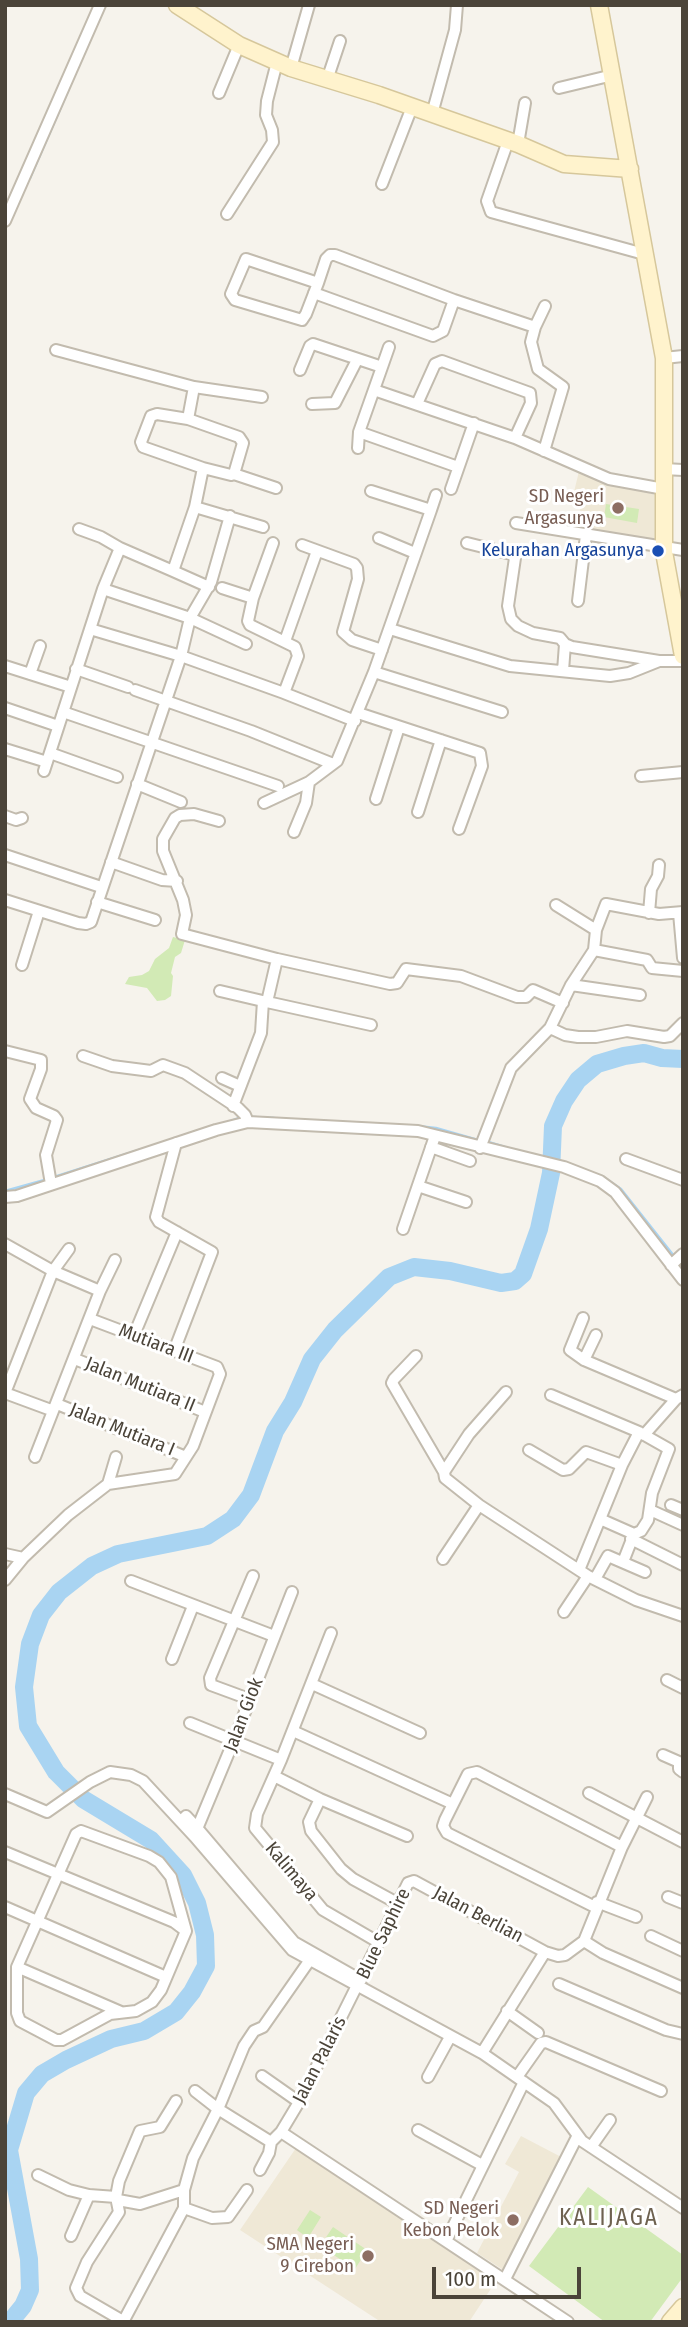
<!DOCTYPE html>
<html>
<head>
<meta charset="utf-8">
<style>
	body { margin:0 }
	#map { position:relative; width:688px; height:2327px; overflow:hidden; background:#f6f3ec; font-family:"Fira Sans Condensed",sans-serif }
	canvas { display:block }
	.frame { position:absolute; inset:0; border:7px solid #4b4439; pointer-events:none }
	.scale { position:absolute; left:432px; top:2267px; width:149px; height:32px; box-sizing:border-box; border:4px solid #4b4439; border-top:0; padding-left:9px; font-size:21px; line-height:24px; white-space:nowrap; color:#4b4439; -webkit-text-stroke:5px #fff; paint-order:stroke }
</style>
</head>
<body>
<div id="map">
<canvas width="688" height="2327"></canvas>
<div class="frame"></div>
<div class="scale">100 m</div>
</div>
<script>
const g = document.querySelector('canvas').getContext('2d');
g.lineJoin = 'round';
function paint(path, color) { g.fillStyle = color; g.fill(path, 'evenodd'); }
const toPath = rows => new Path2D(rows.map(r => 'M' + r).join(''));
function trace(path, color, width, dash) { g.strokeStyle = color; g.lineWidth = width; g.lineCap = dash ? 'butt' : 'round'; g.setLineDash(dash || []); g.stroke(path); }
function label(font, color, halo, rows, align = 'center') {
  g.font = font + ' "Fira Sans Condensed",sans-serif'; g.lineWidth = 6; g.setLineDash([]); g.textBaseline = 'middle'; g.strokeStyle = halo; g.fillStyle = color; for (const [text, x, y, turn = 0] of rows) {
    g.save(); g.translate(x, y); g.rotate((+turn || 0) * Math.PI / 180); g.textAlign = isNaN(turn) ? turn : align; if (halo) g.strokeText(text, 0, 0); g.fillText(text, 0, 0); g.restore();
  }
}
const education = toPath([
	[580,467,605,481,656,495,656,544,579,531,581,494,574,492],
	[521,2136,565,2159,505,2271,477,2253,519,2172,505,2164],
	[296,2148,496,2281,469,2322,381,2322,240,2230]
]);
const green = toPath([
	[606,504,639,509,637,523,604,517],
	[173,937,185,940,181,953,175,957,171,973,173,976,171,996,165,1000,157,1001,147,988,125,984,129,977,142,975,149,971,155,959,169,948],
	[588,2187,683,2255,683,2277,650,2322,605,2322,529,2266],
	[310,2210,321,2217,308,2238,297,2230],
	[333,2227,367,2250,355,2269,320,2246]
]);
const stream = toPath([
	[30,178,68,91],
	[252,1117,274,1118],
	[284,1119,344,1122],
	[228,1122,242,1117],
	[417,1126,436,1128,478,1140],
	[485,1141,505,1147],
	[602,1176,621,1189,674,1256],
	[54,1177,142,1149],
	[5,1191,48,1179],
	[678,1261,683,1268]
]);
const river = toPath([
	[10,2322,23,2306,30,2290,29,2259,9,2150,26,2093,42,2074,66,2060,111,2039,144,2031,176,2012,192,1992,206,1966,205,1935,197,1903,183,1875,151,1840,83,1799,56,1772,28,1726,24,1687,30,1644,41,1615,59,1592,92,1566,118,1554,207,1536,233,1519,251,1495,275,1431,293,1402,312,1359,335,1330,389,1277,414,1267,450,1271,501,1283,515,1281,523,1274,539,1229,551,1173,553,1126,564,1101,578,1080,597,1064,624,1056,644,1053,662,1058,683,1059]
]);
const street = toPath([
	[291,68,309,5],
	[327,80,340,41],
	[559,88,613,75],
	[219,93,239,45],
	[432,114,455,30,457,5],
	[508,141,487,201,491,212,644,254],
	[518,144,525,103],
	[382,184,412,107],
	[227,214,273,142,272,130,266,115,267,101,277,62],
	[5,221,100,5],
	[318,283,246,259,231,294,235,300,302,320,306,314,318,283,326,259,330,255,335,255,454,300,535,327,531,342,538,369,563,387,544,451],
	[314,293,433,336,443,331,454,300],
	[535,327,545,306],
	[664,358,683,356],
	[382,367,389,347],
	[300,370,310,346,313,344,382,367,359,432,358,448],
	[194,387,262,397],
	[374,390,515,438,609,479,664,489],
	[312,404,335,403,357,360],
	[417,404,435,364,442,361,530,393,531,403,515,438],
	[188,419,157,414,151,416,141,442,143,447,203,468],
	[359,432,458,467],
	[664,469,683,470],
	[234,474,276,488],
	[451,489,474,423],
	[195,507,263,527],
	[431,510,436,495],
	[516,523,683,550],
	[79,529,101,537,120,548],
	[379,538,415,553],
	[273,543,253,598,248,621,250,625,295,647,298,656,284,693],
	[467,543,511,554,515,558,508,606,511,619,518,626,533,633,560,638,565,644,572,647,659,661],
	[302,545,354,564,357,568,358,579,343,632,352,640,382,650],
	[173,571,209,587],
	[222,588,253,598],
	[103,589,190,618,246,644],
	[578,601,586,535],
	[90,629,181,656,190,618,211,582,230,516],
	[390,629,510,666,610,676,629,673,659,661,683,661],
	[285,641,317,551],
	[5,666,71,687],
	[76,669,128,687],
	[563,671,565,644],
	[374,672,502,712],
	[30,674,40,646],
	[135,690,251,731,333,764,337,761,374,672,431,510,371,491],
	[5,708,58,726],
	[63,712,278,786],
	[358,713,480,753,482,766,459,829],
	[5,749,47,762],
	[50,753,117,777],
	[44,771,103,589,120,548,173,571,195,507,203,468,231,475,234,474,243,443,239,437,188,419,194,387,56,350],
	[641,776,683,772],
	[137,784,181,802],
	[376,799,399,727],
	[264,803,309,782,333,764],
	[418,812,441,740],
	[5,816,16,820,22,818],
	[219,821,194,814,180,815,175,818,163,839,163,851,183,900,186,915,182,934,277,959,267,1002,371,1025],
	[294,832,306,803,309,782],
	[5,855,101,887],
	[111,862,162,880,177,881],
	[5,900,78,923,86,924,91,922,181,656,284,693,355,721],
	[97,902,155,920],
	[556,905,596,930],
	[649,913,651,889,658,876,659,865],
	[679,913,683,958],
	[594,950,647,960,652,968,683,971],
	[277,959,390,984,397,983,406,969,461,976,517,997,526,997,533,990,563,1003],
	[22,965,39,911],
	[571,985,640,995],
	[220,991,267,1002],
	[550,1028,565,1035,578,1037,596,1037,627,1031,664,1037,670,1036,683,1023],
	[5,1051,41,1060,41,1069,30,1099,36,1108,54,1116,57,1120,46,1155,51,1184],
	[83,1056,112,1066,151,1071,163,1065,185,1073,238,1108,245,1115,248,1122],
	[222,1078,240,1086],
	[233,1106,261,1033,263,1001],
	[431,1147,470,1161],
	[480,1148,511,1068,550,1028,571,985,594,950,596,930,606,904,659,914,683,912],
	[626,1159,683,1180],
	[418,1186,466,1202],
	[5,1197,17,1196,216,1130,248,1122,418,1131,564,1167,600,1181,615,1192,683,1280],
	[403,1229,435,1136],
	[5,1244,53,1271,100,1291],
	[671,1265,683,1254],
	[583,1318,570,1350,584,1360,676,1399],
	[134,1335,177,1232],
	[174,1351,212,1252,159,1222,156,1217,176,1143],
	[416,1356,394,1379,392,1383,444,1472],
	[75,1359,205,1412],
	[584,1360,596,1335],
	[506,1392,469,1434,444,1472,445,1478,479,1505,588,1576,636,1600,683,1616],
	[5,1393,53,1271,69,1249],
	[5,1393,51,1410],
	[551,1395,639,1432,669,1449,652,1493,648,1520,641,1531,634,1534],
	[57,1404,186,1457],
	[644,1435,676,1399,683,1395],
	[529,1450,563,1470,569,1469,586,1452,622,1465],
	[35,1457,100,1291,115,1260],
	[108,1484,116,1457],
	[671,1505,683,1510],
	[650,1510,683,1525],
	[631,1539,683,1565],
	[5,1554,23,1558],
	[443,1559,479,1505],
	[623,1562,634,1534,600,1519,622,1465,639,1432],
	[579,1570,600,1519],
	[595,1579,608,1556,645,1572],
	[5,1580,23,1558,68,1515,108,1484,175,1474,193,1446,220,1374,217,1367,90,1319],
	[131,1581,274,1636],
	[564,1612,588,1576],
	[172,1659,193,1606],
	[667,1680,683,1688],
	[312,1684,420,1733],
	[249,1699,211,1685,210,1678,253,1576],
	[190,1723,281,1760,257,1814,255,1828,323,1910,378,1942],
	[293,1731,453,1804],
	[663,1755,679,1762,679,1769,683,1772],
	[281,1760,331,1633],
	[274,1776,320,1799,407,1836],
	[589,1793,683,1842],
	[5,1794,47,1812,90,1782,110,1772,131,1775,143,1781,194,1836,292,1950,482,2053,554,2103,582,2141,683,2208],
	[320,1799,309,1822,311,1831,341,1869,353,1879,397,1903],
	[181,1821,186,1816,198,1829,294,1942,361,1980],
	[81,1831,149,1856,159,1862,171,1877,186,1931,161,1990,152,2002,136,2011,110,2014,62,2040,56,2040,20,2021,17,2013,17,1967,76,1834,81,1831],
	[194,1836,234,1740,292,1592],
	[5,1852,174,1922,186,1931],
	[668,1897,683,1903],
	[597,1902,636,1917],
	[5,1907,166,1977],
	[595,1907,447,1833,443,1826,445,1820,468,1774,477,1772,622,1847],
	[651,1936,683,1951],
	[584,1941,603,1953,683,1988],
	[17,1967,121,2012],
	[559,1984,666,2030,683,2034],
	[507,2011,538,2033],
	[482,2053,545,1952],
	[262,2076,299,2102],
	[428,2077,450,2037],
	[517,2077,541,2043,546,2042,661,2091],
	[195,2091,218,2109,271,2142],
	[418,2130,482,2165],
	[281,2132,568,2322],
	[591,2147,610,2120],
	[260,2170,269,2153,271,2142,281,2132,299,2102,408,1883,414,1881,545,1952,558,1956,565,1955,584,1941,622,1847,647,1797],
	[38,2175,69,2190,89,2195],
	[116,2197,119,2181,140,2131,160,2127,176,2101],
	[118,2200,140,2204,184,2190],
	[184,2208,212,2218,228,2217,247,2190],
	[71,2236,89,2195,116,2197,119,2212,87,2262,76,2288,80,2296,123,2321],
	[446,2241,524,2082],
	[505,2279,577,2137],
	[123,2322,184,2208,184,2190,193,2158,218,2109,244,2046,254,2031,263,2027,314,1954]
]);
const secondary = toPath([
	[177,5,239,45,291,68,379,95,518,144,564,164,630,169],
	[599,5,664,358,664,552,683,656],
	[670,2322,683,2307]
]);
const markers = [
	[618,508,7,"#8d6e63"],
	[658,551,7,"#1a4fb4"],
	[513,2220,7,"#8d6e63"],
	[368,2256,7,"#8d6e63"]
];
const educationNames = [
	["SD Negeri",604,497],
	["Argasunya",604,519],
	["SD Negeri",499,2209],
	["Kebon Pelok",499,2231],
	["SMA Negeri",354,2245],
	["9 Cirebon",354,2267]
];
const transitNames = [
	["Kelurahan Argasunya",644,551]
];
const streetNames = [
	["Mutiara III",156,1344,21],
	["Jalan Mutiara II",140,1385,22],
	["Jalan Mutiara I",122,1430,22],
	["Jalan Giok",244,1715,-69],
	["Kalimaya",291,1872,50],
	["Jalan Berlian",478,1915,28],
	["Blue Saphire",384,1934,-64],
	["Jalan Palaris",320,2060,-63]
];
const quarterNames = [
	["KALIJAGA",609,2219]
];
paint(education, '#efe8d6');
paint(green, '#d2eab5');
trace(stream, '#a9d4f2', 2.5);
trace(river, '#a9d4f2', 18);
trace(street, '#c2bbae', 14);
trace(secondary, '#d6c79b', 19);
trace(street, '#fff', 10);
trace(secondary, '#fff3cd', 16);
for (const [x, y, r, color] of markers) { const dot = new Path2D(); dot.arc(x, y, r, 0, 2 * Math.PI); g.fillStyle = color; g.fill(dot); trace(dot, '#fff', 2.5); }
label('19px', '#785e54', '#fff', educationNames, 'right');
label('19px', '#164399', '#fff', transitNames, 'right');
label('19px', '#4b4439', '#fff', streetNames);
g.letterSpacing = '2px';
label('23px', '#6e6250', '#fff', quarterNames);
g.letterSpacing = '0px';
</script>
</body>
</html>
